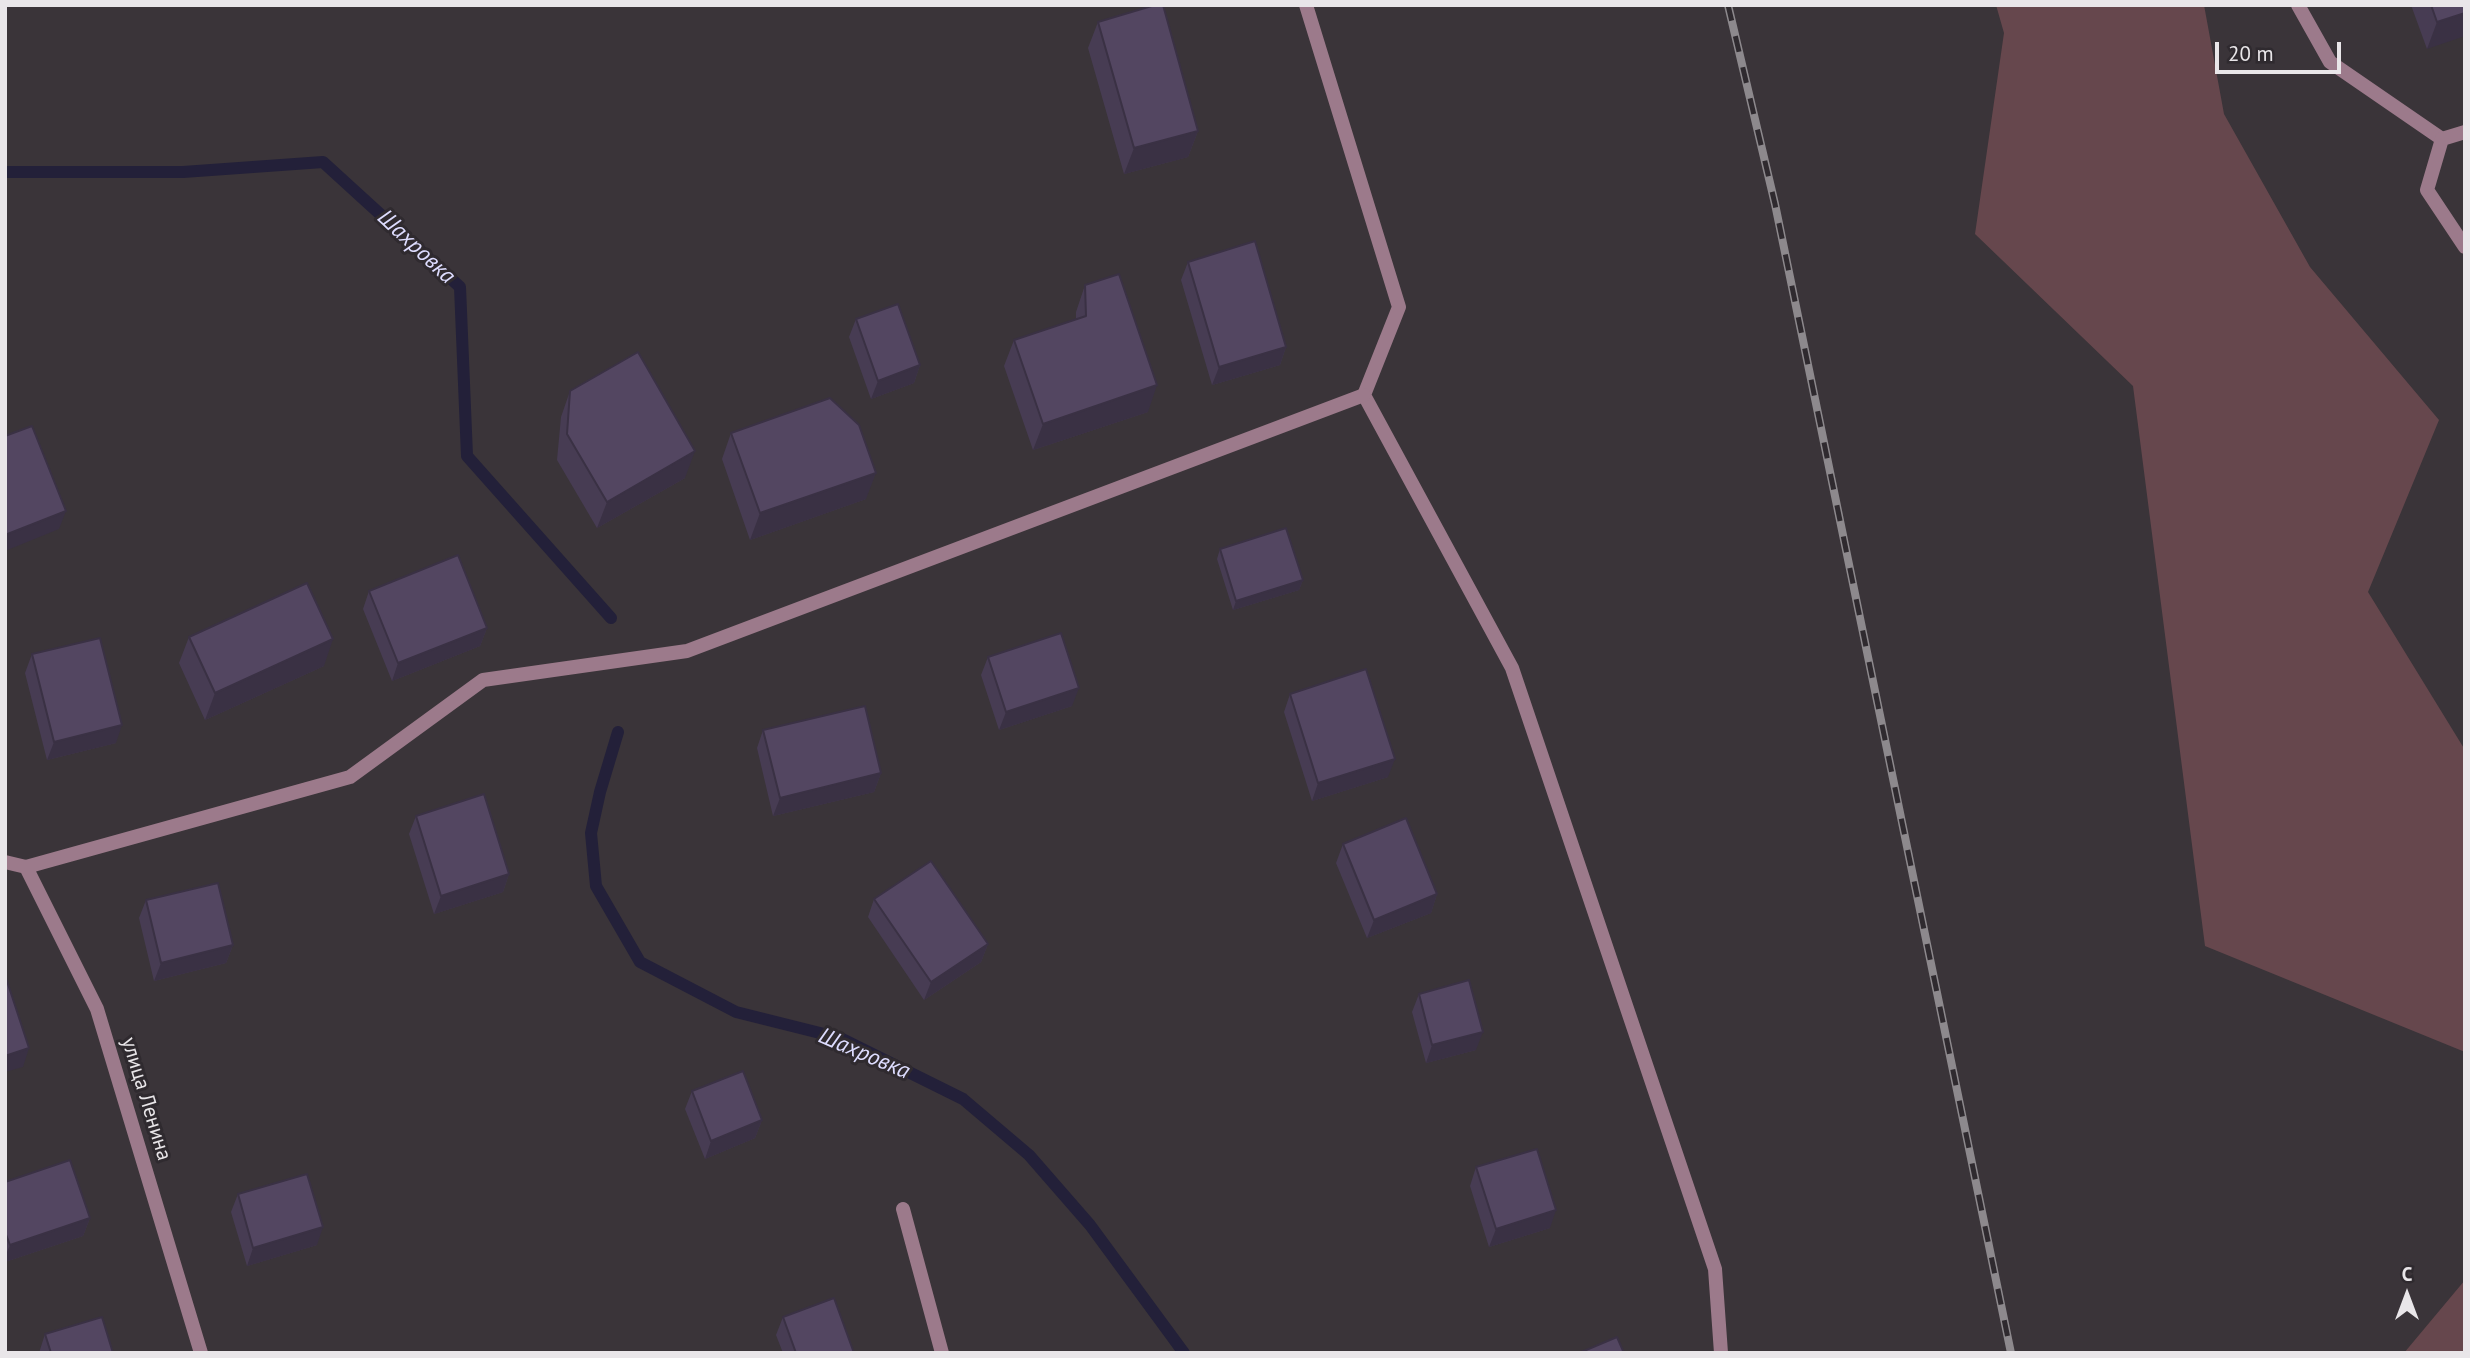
<!DOCTYPE html>
<html>
<head>
<meta charset="utf-8">
<style>
	body { margin:0 }
	#map { position:relative; width:2470px; height:1358px; overflow:hidden; background:#3a3439; font-family:"PT Sans",sans-serif }
	canvas { display:block }
	.frame { position:absolute; inset:0; border:7px solid #e9e6e9; pointer-events:none }
	.north { position:absolute; left:2372px; top:1260px; width:70px; height:70px; -webkit-text-stroke:5px #2f2a2f; paint-order:stroke; rotate:0deg; font-size:19px; font-weight:700; line-height:28px; text-align:center; color:#e9e6e9 }
	.north::after { content:''; display:block; margin:auto; width:24px; height:32px; background:#e9e6e9; clip-path:polygon(50% 0,100% 100%,50% 72%,0 100%) }
	.scale { position:absolute; left:2215px; top:42px; width:126px; height:32px; box-sizing:border-box; border:4px solid #e9e6e9; border-top:0; padding-left:9px; font-size:21px; line-height:24px; white-space:nowrap; color:#e9e6e9; -webkit-text-stroke:5px #2f2a2f; paint-order:stroke }
</style>
</head>
<body>
<div id="map">
<canvas width="2470" height="1358"></canvas>
<div class="frame"></div>
<div class="north">С</div>
<div class="scale">20 m</div>
</div>
<script>
const g = document.querySelector('canvas').getContext('2d');
g.lineJoin = 'round';
function paint(path, color) { g.fillStyle = color; g.fill(path, 'evenodd'); }
const toPath = rows => new Path2D(rows.map(r => 'M' + r).join(''));
function trace(path, color, width, dash) { g.strokeStyle = color; g.lineWidth = width; g.lineCap = dash ? 'butt' : 'round'; g.setLineDash(dash || []); g.stroke(path); }
function label(font, color, halo, rows, align = 'center') {
  g.font = font + ' "PT Sans",sans-serif'; g.lineWidth = 6; g.setLineDash([]); g.textBaseline = 'middle'; g.strokeStyle = halo; g.fillStyle = color; for (const [text, x, y, turn = 0] of rows) {
    g.save(); g.translate(x, y); g.rotate((+turn || 0) * Math.PI / 180); g.textAlign = isNaN(turn) ? turn : align; if (halo) g.strokeText(text, 0, 0); g.fillText(text, 0, 0); g.restore();
  }
}
const green = toPath([
	[1996,5,2204,5,2224,114,2310,267,2439,420,2368,592,2465,750,2465,1052,2205,946,2133,386,1975,234,2004,33],
	[2465,1280,2465,1353,2404,1353]
]);
const stream = toPath([
	[5,172,183,172,323,162,460,287,467,456,611,618],
	[618,732,600,792,591,833,596,886,640,962,736,1012,840,1038,963,1099,1029,1155,1090,1225,1184,1353]
]);
const service = toPath([
	[1306,5,1399,307,1364,395,1512,668,1715,1269,1721,1353],
	[2298,5,2330,62,2442,139]
]);
const minor = toPath([
	[2465,132,2442,139,2427,190,2465,247],
	[5,862,26,867,350,777,483,680,687,651,1364,395],
	[26,867,97,1009,201,1353],
	[903,1209,942,1353]
]);
const rail = toPath([
	[1728,5,1775,204,2011,1353]
]);
const wall = toPath([
	[2411,5,2465,5,2427,49],
	[1098,22,1198,131,1188,157,1124,174,1088,48],
	[1188,262,1286,347,1280,365,1212,385,1181,280],
	[1085,285,1148,412,1033,450,1004,366,1014,340,1076,319,1076,312],
	[856,319,920,365,914,383,871,399,849,337],
	[570,391,685,478,597,528,557,460,561,417],
	[731,433,866,499,750,540,722,459],
	[1220,549,1303,580,1299,590,1233,610,1217,559],
	[369,591,487,628,480,646,392,681,363,609],
	[189,637,324,666,205,720,179,663],
	[32,654,116,743,47,760,25,673],
	[988,657,1072,706,999,730,981,675],
	[1290,694,1388,777,1312,801,1284,712],
	[763,730,881,773,874,792,773,816,757,748],
	[416,816,509,874,503,892,434,914,409,834],
	[1343,844,1437,894,1431,913,1367,938,1336,863],
	[874,899,988,944,981,962,924,1000,868,917],
	[146,900,233,945,226,963,154,981,139,918],
	[1419,994,1476,1050,1426,1063,1412,1012],
	[692,1091,762,1120,755,1138,705,1159,685,1109],
	[1476,1167,1550,1228,1489,1247,1470,1186],
	[5,1182,90,1218,83,1236,5,1262],
	[238,1194,317,1245,247,1266,231,1212],
	[783,1317,854,1353,783,1353,776,1335],
	[45,1334,113,1353,39,1353]
]);
const shadedWall = toPath([
	[2465,13,2465,36,2427,49,2437,22],
	[1198,131,1188,157,1124,174,1134,148],
	[1286,347,1280,365,1212,385,1219,367],
	[920,365,914,383,871,399,878,381],
	[1157,385,1148,412,1033,450,1043,424],
	[695,451,685,478,597,528,607,502],
	[876,473,866,499,750,540,760,513],
	[66,511,59,529,5,551,5,535],
	[1303,580,1299,590,1233,610,1236,601],
	[487,628,480,646,392,681,398,663],
	[333,639,324,666,205,720,215,693],
	[1079,688,1072,706,999,730,1006,712],
	[122,725,116,743,47,760,54,742],
	[1395,759,1388,777,1312,801,1318,783],
	[881,773,874,792,773,816,780,798],
	[509,874,503,892,434,914,441,896],
	[1437,894,1431,913,1367,938,1374,920],
	[988,944,981,962,924,1000,931,982],
	[233,945,226,963,154,981,161,963],
	[1483,1032,1476,1050,1426,1063,1432,1045],
	[29,1048,23,1067,5,1072,5,1056],
	[762,1120,755,1138,705,1159,711,1141],
	[1556,1210,1550,1228,1489,1247,1496,1229],
	[90,1218,83,1236,5,1262,5,1257,10,1245],
	[323,1227,317,1245,247,1266,253,1248]
]);
const building = toPath([
	[1155,5,1163,5,1198,131,1134,148,1098,22,1155,5],
	[2431,5,2465,5,2465,13,2437,22,2431,5],
	[1255,241,1286,347,1219,367,1188,262,1255,241],
	[1119,274,1157,385,1043,424,1014,340,1086,316,1085,285,1119,274],
	[898,304,920,365,878,381,856,319,898,304],
	[638,352,695,451,607,502,567,434,570,391,638,352],
	[830,398,859,425,876,473,760,513,731,433,830,398],
	[32,426,66,511,5,535,5,436,32,426],
	[1286,528,1303,580,1236,601,1220,549,1286,528],
	[458,555,487,628,398,663,369,591,458,555],
	[307,583,333,639,215,693,189,637,307,583],
	[1061,633,1079,688,1006,712,988,657,1061,633],
	[100,638,122,725,54,742,32,654,100,638],
	[1366,669,1395,759,1318,783,1290,694,1366,669],
	[865,706,881,773,780,798,763,730,865,706],
	[484,794,509,874,441,896,416,816,484,794],
	[1406,818,1437,894,1374,920,1343,844,1406,818],
	[931,861,988,944,931,982,874,899,931,861],
	[218,883,233,945,161,963,146,900,218,883],
	[5,975,29,1048,5,1056,5,975],
	[1469,980,1483,1032,1432,1045,1419,994,1469,980],
	[743,1071,762,1120,711,1141,692,1091,743,1071],
	[1537,1149,1556,1210,1496,1229,1476,1167,1537,1149],
	[70,1160,90,1218,10,1245,5,1232,5,1182,70,1160],
	[307,1174,323,1227,253,1248,238,1194,307,1174],
	[834,1298,854,1353,796,1353,783,1317,834,1298],
	[102,1317,113,1353,51,1353,45,1334,102,1317],
	[1617,1337,1624,1353,1579,1353,1617,1337]
]);
const streetNames = [
	["улица Ленина",146,1099,73]
];
const waterNames = [
	["Шахровка",416,247,43],
	["Шахровка",864,1054,23]
];
paint(green, '#66474d');
trace(stream, '#232039', 12);
trace(service, '#9c7a8b', 14);
trace(minor, '#9c7a8b', 14);
trace(rail, '#8d898d', 8);
trace(rail, '#2f2a2f', 5, [16]);
paint(wall, '#473c53');
paint(shadedWall, '#3a3144');
paint(building, '#534661');
trace(building, '#3a3144', 2);
label('21px', '#e9e6e9', '#2f2a2f', streetNames);
label('italic 23px', '#dddcfe', '#2f2a2f', waterNames);
</script>
</body>
</html>
